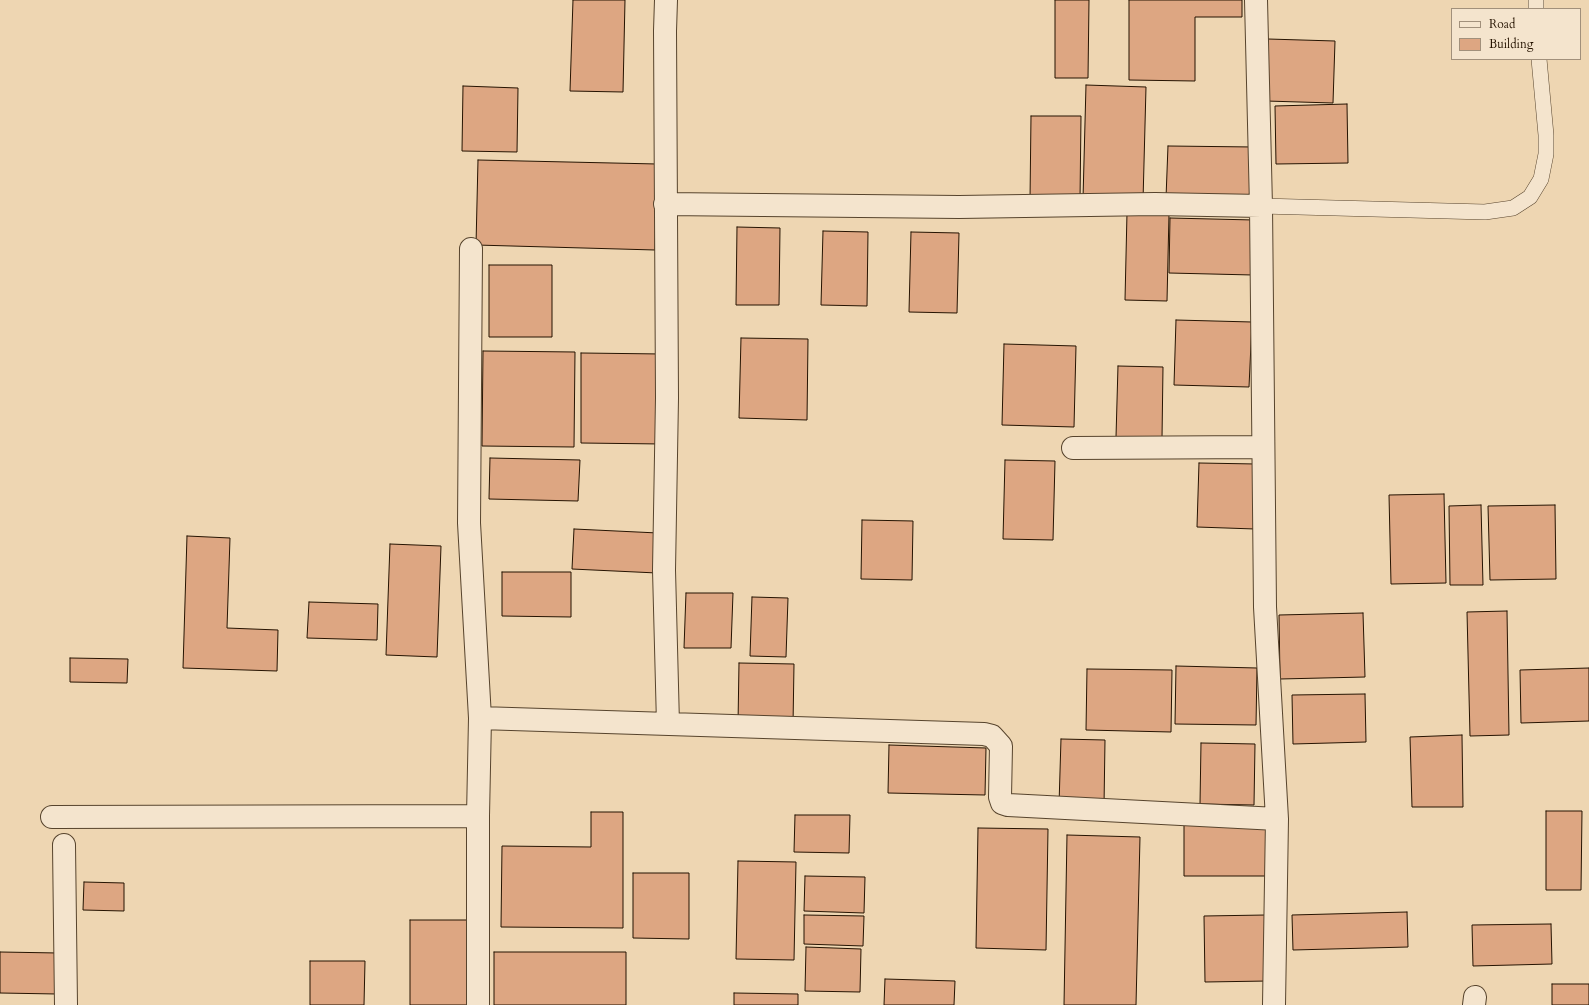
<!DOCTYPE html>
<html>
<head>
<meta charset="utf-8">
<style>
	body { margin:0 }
	#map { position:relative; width:1589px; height:1005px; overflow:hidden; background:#eed6b2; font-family:Cardo,serif }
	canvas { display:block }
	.legend { position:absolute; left:1451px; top:8px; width:130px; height:52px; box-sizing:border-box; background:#f4e4cd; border:1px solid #a1907b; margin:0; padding:5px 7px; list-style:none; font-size:12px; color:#251301 }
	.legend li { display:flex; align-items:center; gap:8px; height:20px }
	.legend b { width:20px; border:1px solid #a1907b }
</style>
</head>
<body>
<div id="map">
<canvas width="1589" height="1005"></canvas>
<ul class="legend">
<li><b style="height:5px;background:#f4e4cd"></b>Road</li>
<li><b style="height:11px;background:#dda682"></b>Building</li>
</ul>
</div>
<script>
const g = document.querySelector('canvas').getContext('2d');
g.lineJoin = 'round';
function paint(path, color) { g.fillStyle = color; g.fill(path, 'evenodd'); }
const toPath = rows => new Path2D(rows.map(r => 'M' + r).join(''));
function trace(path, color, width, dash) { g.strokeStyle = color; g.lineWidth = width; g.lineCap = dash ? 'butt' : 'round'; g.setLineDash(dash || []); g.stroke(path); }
const building = toPath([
	[573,0,625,0,623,92,570,91,573,0],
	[1055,0,1089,0,1088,78,1055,78,1055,0],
	[1129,0,1242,0,1242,17,1195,17,1195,81,1129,80,1129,0],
	[1268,39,1335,41,1333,103,1266,101,1268,39],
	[1086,85,1146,87,1143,201,1083,199,1086,85],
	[463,86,518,88,517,152,462,151,463,86],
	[1347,104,1348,163,1276,164,1275,106,1347,104],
	[1031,116,1081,116,1080,200,1030,200,1031,116],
	[1168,146,1254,147,1252,201,1166,198,1168,146],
	[478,160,657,164,655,250,476,245,478,160],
	[1127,213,1169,214,1167,301,1125,300,1127,213],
	[1170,218,1254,220,1253,275,1169,273,1170,218],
	[737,227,780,228,779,305,736,305,737,227],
	[823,231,868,232,867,306,821,305,823,231],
	[911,232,959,233,957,313,909,312,911,232],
	[489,265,552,265,552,337,489,337,489,265],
	[1176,320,1252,322,1249,387,1174,385,1176,320],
	[741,338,808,339,807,420,739,418,741,338],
	[1004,344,1076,346,1074,427,1002,425,1004,344],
	[483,351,575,352,574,447,482,446,483,351],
	[581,353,662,354,662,444,581,443,581,353],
	[1118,366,1163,367,1162,438,1116,437,1118,366],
	[490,458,580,460,578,501,489,499,490,458],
	[1005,460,1055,461,1053,540,1003,539,1005,460],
	[1199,463,1256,464,1255,529,1197,527,1199,463],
	[1444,494,1446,583,1391,584,1389,495,1444,494],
	[1481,505,1483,585,1450,585,1449,506,1481,505],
	[1555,505,1556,579,1490,580,1488,506,1555,505],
	[862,520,913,521,912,580,861,579,862,520],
	[574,529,658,533,657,573,572,569,574,529],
	[187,536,230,538,227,628,278,630,277,671,183,668,187,536],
	[390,544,441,546,437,657,386,655,390,544],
	[502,572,571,572,571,617,502,616,502,572],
	[686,593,733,593,731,648,684,648,686,593],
	[752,597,788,598,786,657,750,656,752,597],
	[309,602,378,604,377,640,307,638,309,602],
	[1507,611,1509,735,1470,736,1467,612,1507,611],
	[1363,613,1365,677,1280,679,1279,615,1363,613],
	[70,658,128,659,127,683,70,682,70,658],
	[739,663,794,664,793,725,738,724,739,663],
	[1176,666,1257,668,1256,725,1175,724,1176,666],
	[1589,668,1589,721,1521,723,1520,670,1589,668],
	[1087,669,1172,670,1171,732,1086,730,1087,669],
	[1365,694,1366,742,1293,744,1292,695,1365,694],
	[1462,735,1463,807,1412,807,1410,737,1462,735],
	[1061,739,1105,740,1104,806,1059,805,1061,739],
	[1201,743,1255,744,1254,805,1200,804,1201,743],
	[889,745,986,748,985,795,888,793,889,745],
	[1546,811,1582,811,1581,890,1546,890,1546,811],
	[591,812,623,812,623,928,501,927,502,846,591,847,591,812],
	[795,815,850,815,849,853,794,852,795,815],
	[1184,823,1271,823,1271,876,1184,876,1184,823],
	[978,828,1048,829,1046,950,976,948,978,828],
	[1067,835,1140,837,1136,1005,1064,1005,1067,835],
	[738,861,796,862,794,960,736,959,738,861],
	[633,873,689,873,689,939,633,938,633,873],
	[805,876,865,877,864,913,804,911,805,876],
	[84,882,124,883,124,911,83,910,84,882],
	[1407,912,1408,947,1293,950,1292,915,1407,912],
	[804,915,864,916,863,946,804,944,804,915],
	[1266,915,1268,981,1205,982,1204,916,1266,915],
	[410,920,472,920,471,1005,410,1005,410,920],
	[1551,924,1552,964,1473,966,1472,925,1551,924],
	[806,947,861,949,860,992,805,991,806,947],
	[0,952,58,953,57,994,0,993,0,952],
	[494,952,626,952,626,1005,494,1005,494,952],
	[310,961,365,961,364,1005,310,1005,310,961],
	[885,979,955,981,954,1005,884,1005,885,979],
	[1552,984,1589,984,1589,1005,1552,1005,1552,984],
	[734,993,798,994,798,1005,734,1005,734,993]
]);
const service = toPath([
	[1536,0,1536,9],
	[1261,206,1485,212,1513,208,1530,197,1541,179,1546,154,1546,135,1539,59]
]);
const minor = toPath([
	[666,0,665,31,667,398,664,570,668,724],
	[1256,0,1261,206,1265,607,1277,819,1274,1005],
	[665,204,959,207,1155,204,1261,206],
	[471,249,469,523,480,718,478,816,478,1005],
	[1073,448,1263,447],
	[480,718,984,734,992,736,1001,746,1000,797,1002,803,1008,805,1277,819],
	[52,817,478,816],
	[64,845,66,1005],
	[1474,1005,1475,997]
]);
paint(building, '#dda682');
trace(building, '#251301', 1);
trace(service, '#57442d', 16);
trace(minor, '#57442d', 24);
trace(service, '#f4e4cd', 15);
trace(minor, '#f4e4cd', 22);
</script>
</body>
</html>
